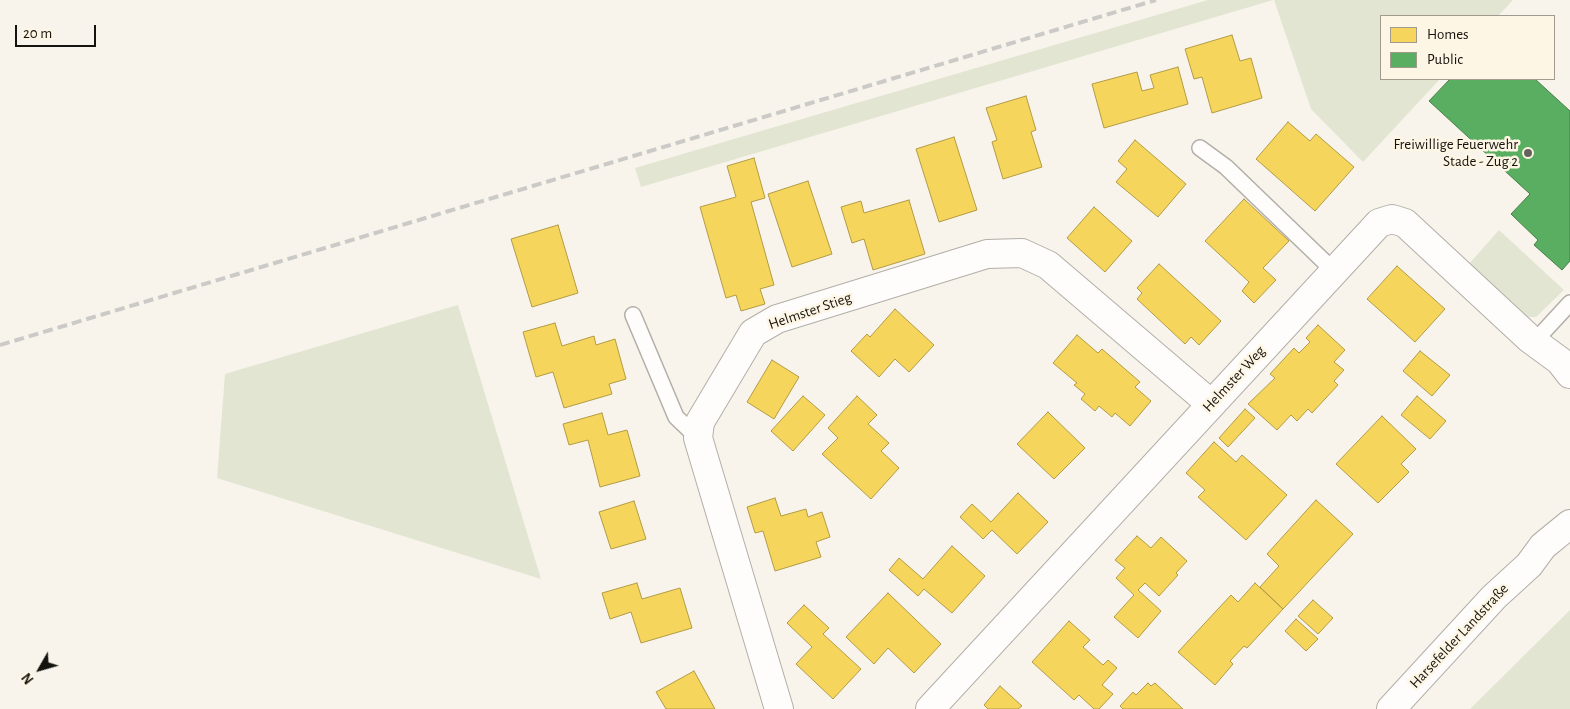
<!DOCTYPE html>
<html>
<head>
<meta charset="utf-8">
<style>
	body { margin:0 }
	#map { position:relative; width:1570px; height:709px; overflow:hidden; background:#f8f4eb; font-family:"Alegreya Sans",sans-serif }
	canvas { display:block }
	.legend { position:absolute; left:1380px; top:15px; width:175px; height:65px; box-sizing:border-box; background:#fef6e5; border:1px solid #a19b8f; margin:0; padding:6px 9px; list-style:none; font-size:15px; color:#15130d }
	.legend li { display:flex; align-items:center; gap:10px; height:25px }
	.legend b { width:25px; border:1px solid #a19b8f }
	.north { position:absolute; left:15px; top:644px; width:50px; height:50px; -webkit-text-stroke:4px #fef6e5; paint-order:stroke; rotate:232deg; font-size:14px; font-weight:700; line-height:20px; text-align:center; color:#15130d }
	.north::after { content:''; display:block; margin:auto; width:18px; height:22px; background:#15130d; clip-path:polygon(50% 0,100% 100%,50% 72%,0 100%) }
	.scale { position:absolute; left:15px; top:25px; width:81px; height:22px; box-sizing:border-box; border:2px solid #15130d; border-top:0; padding-left:6px; font-size:15px; line-height:18px; white-space:nowrap; color:#15130d; -webkit-text-stroke:4px #fef6e5; paint-order:stroke }
</style>
</head>
<body>
<div id="map">
<canvas width="1570" height="709"></canvas>
<ul class="legend">
<li><b style="height:14px;background:#f6d55c"></b>Homes</li>
<li><b style="height:14px;background:#5aae61"></b>Public</li>
</ul>
<div class="north">N</div>
<div class="scale">20 m</div>
</div>
<script>
const g = document.querySelector('canvas').getContext('2d');
g.lineJoin = 'round';
function paint(path, color) { g.fillStyle = color; g.fill(path, 'evenodd'); }
const toPath = rows => new Path2D(rows.map(r => 'M' + r).join(''));
function trace(path, color, width, dash) { g.strokeStyle = color; g.lineWidth = width; g.lineCap = dash ? 'butt' : 'round'; g.setLineDash(dash || []); g.stroke(path); }
function label(font, color, halo, rows, align = 'center') {
  g.font = font + ' "Alegreya Sans",sans-serif'; g.lineWidth = 5; g.setLineDash([]); g.textBaseline = 'middle'; g.strokeStyle = halo; g.fillStyle = color; for (const [text, x, y, turn = 0] of rows) {
    g.save(); g.translate(x, y); g.rotate((+turn || 0) * Math.PI / 180); g.textAlign = isNaN(turn) ? turn : align; if (halo) g.strokeText(text, 0, 0); g.fillText(text, 0, 0); g.restore();
  }
}
const green = toPath([
	[1208,0,1273,0,641,187,635,168],
	[1274,0,1513,0,1498,16,1381,16,1381,79,1440,79,1363,162,1311,109],
	[1499,230,1564,290,1536,317,1525,317,1468,265],
	[458,305,541,579,217,478,225,374],
	[1570,610,1570,709,1470,709]
]);
const homes = toPath([
	[1232,35,1240,61,1251,58,1262,98,1212,113,1202,77,1194,79,1185,49,1232,35],
	[1178,67,1188,104,1104,128,1092,84,1137,72,1142,91,1154,88,1150,75,1178,67],
	[1026,96,1036,130,1031,132,1042,167,1003,179,992,142,997,140,986,108,1026,96],
	[1288,122,1310,141,1316,134,1354,167,1315,211,1256,159,1288,122],
	[954,137,977,210,939,222,916,149,954,137],
	[1135,140,1186,184,1158,217,1116,182,1127,169,1118,161,1135,140],
	[754,158,765,198,751,202,774,285,760,289,765,304,741,311,736,295,726,298,700,207,736,197,727,166,754,158],
	[808,181,832,254,792,267,768,194,808,181],
	[1244,199,1289,241,1263,268,1276,280,1254,303,1242,291,1249,282,1205,241,1244,199],
	[909,200,925,254,873,270,864,239,852,243,841,207,861,201,864,213,909,200],
	[1094,207,1132,241,1105,272,1067,238,1094,207],
	[558,225,578,293,532,307,511,239,558,225],
	[1159,264,1221,321,1199,345,1191,337,1185,344,1137,299,1142,293,1137,288,1159,264],
	[1397,266,1445,309,1415,342,1367,299,1397,266],
	[895,309,934,345,909,372,895,359,879,377,851,351,867,334,870,337,895,309],
	[555,323,562,346,594,336,596,345,615,339,626,379,609,384,612,394,564,408,553,372,536,377,523,332,555,323],
	[1318,325,1345,350,1334,362,1344,370,1334,381,1338,385,1312,413,1308,409,1297,421,1291,415,1277,430,1248,404,1275,378,1270,374,1294,348,1299,353,1310,342,1306,338,1318,325],
	[1077,335,1098,353,1102,349,1140,382,1135,387,1151,401,1130,426,1115,413,1112,417,1099,406,1095,411,1081,399,1085,394,1074,385,1077,383,1053,363,1077,335],
	[1420,351,1450,375,1432,396,1403,371,1420,351],
	[772,360,799,377,774,419,747,402,772,360],
	[803,396,825,415,793,451,771,431,803,396],
	[857,396,877,415,868,424,889,443,881,451,899,468,871,499,822,454,838,438,828,428,857,396],
	[1417,396,1446,421,1430,439,1401,415,1417,396],
	[1245,409,1255,418,1228,447,1219,438,1245,409],
	[1048,412,1085,448,1054,479,1017,444,1048,412],
	[602,413,608,435,627,430,640,476,600,487,588,440,569,445,563,424,602,413],
	[1382,416,1416,449,1401,464,1409,472,1378,503,1336,464,1382,416],
	[1214,442,1236,462,1242,455,1287,495,1246,540,1198,497,1205,490,1186,473,1214,442],
	[1018,493,1048,522,1017,554,992,530,983,539,960,517,972,504,991,522,1018,493],
	[775,498,781,516,806,509,808,517,822,512,830,537,816,542,821,557,775,571,763,531,755,533,747,507,775,498],
	[1316,500,1353,534,1283,609,1260,587,1279,566,1267,554,1316,500],
	[634,501,646,539,611,549,599,512,634,501],
	[1137,536,1151,548,1161,537,1187,561,1176,573,1178,575,1159,596,1145,583,1138,590,1161,611,1138,638,1114,617,1134,595,1116,578,1125,568,1115,560,1137,536],
	[952,546,985,576,952,613,924,589,918,596,889,570,899,558,923,579,952,546],
	[637,583,642,599,680,588,692,628,641,643,631,612,610,619,602,593,637,583],
	[1255,583,1283,609,1247,648,1244,646,1230,661,1233,664,1215,685,1178,652,1231,595,1238,602,1255,583],
	[888,593,941,644,914,673,888,648,874,664,846,637,888,593],
	[1313,600,1333,618,1318,634,1298,616,1313,600],
	[804,605,829,628,823,634,861,669,833,699,796,664,812,647,787,623,804,605],
	[1296,619,1318,639,1306,651,1285,631,1296,619],
	[1069,621,1090,640,1083,647,1103,665,1108,660,1117,668,1102,685,1113,694,1099,709,1094,709,1079,695,1074,700,1032,662,1069,621],
	[694,671,715,709,666,709,656,692,694,671],
	[1148,683,1151,686,1155,683,1183,709,1123,709,1120,706,1133,692,1136,695,1148,683],
	[1000,686,1022,706,1018,709,988,709,984,705,1000,686]
]);
const public = toPath([
	[1450,79,1535,79,1570,111,1570,261,1562,270,1534,245,1538,240,1511,214,1530,194,1429,101,1450,79]
]);
const service = toPath([
	[1200,148,1226,167,1334,271],
	[633,315,676,417,698,438],
	[1534,342,1570,303]
]);
const minor = toPath([
	[779,709,698,438,700,422,753,333,777,319,987,254,1022,253,1048,265,1211,404],
	[930,709,1379,223,1392,219,1405,223,1530,339,1560,361,1570,374]
]);
const secondary = toPath([
	[1391,709,1494,597,1529,565,1543,546,1570,524]
]);
const rail = toPath([
	[0,345,1156,0]
]);
const markers = [
	[1528,153,5,"#64625b"]
];
const poiNames = [
	["Freiwillige Feuerwehr",1518,144],
	["Stade - Zug 2",1518,161]
];
const streetNames = [
	["Helmster Stieg",810,311,-19],
	["Helmster Weg",1234,379,-47],
	["Harsefelder Landstraße",1459,636,-47]
];
paint(green, '#e2e5d2');
paint(homes, '#f6d55c');
trace(homes, '#b29b44', 1);
paint(public, '#5aae61');
trace(public, '#458048', 1);
trace(service, '#b2afa8', 18);
trace(minor, '#b2afa8', 30);
trace(secondary, '#b2afa8', 30);
trace(service, '#fefdfc', 15);
trace(minor, '#fefdfc', 28);
trace(secondary, '#fefdfc', 28);
trace(rail, '#cbcac7', 4, [10, 5]);
for (const [x, y, r, color] of markers) { const dot = new Path2D(); dot.arc(x, y, r, 0, 2 * Math.PI); g.fillStyle = color; g.fill(dot); trace(dot, '#fef6e5', 2); }
label('15px', '#15130d', '#fef6e5', poiNames, 'right');
label('15px', '#15130d', '#fef6e5', streetNames);
</script>
</body>
</html>
